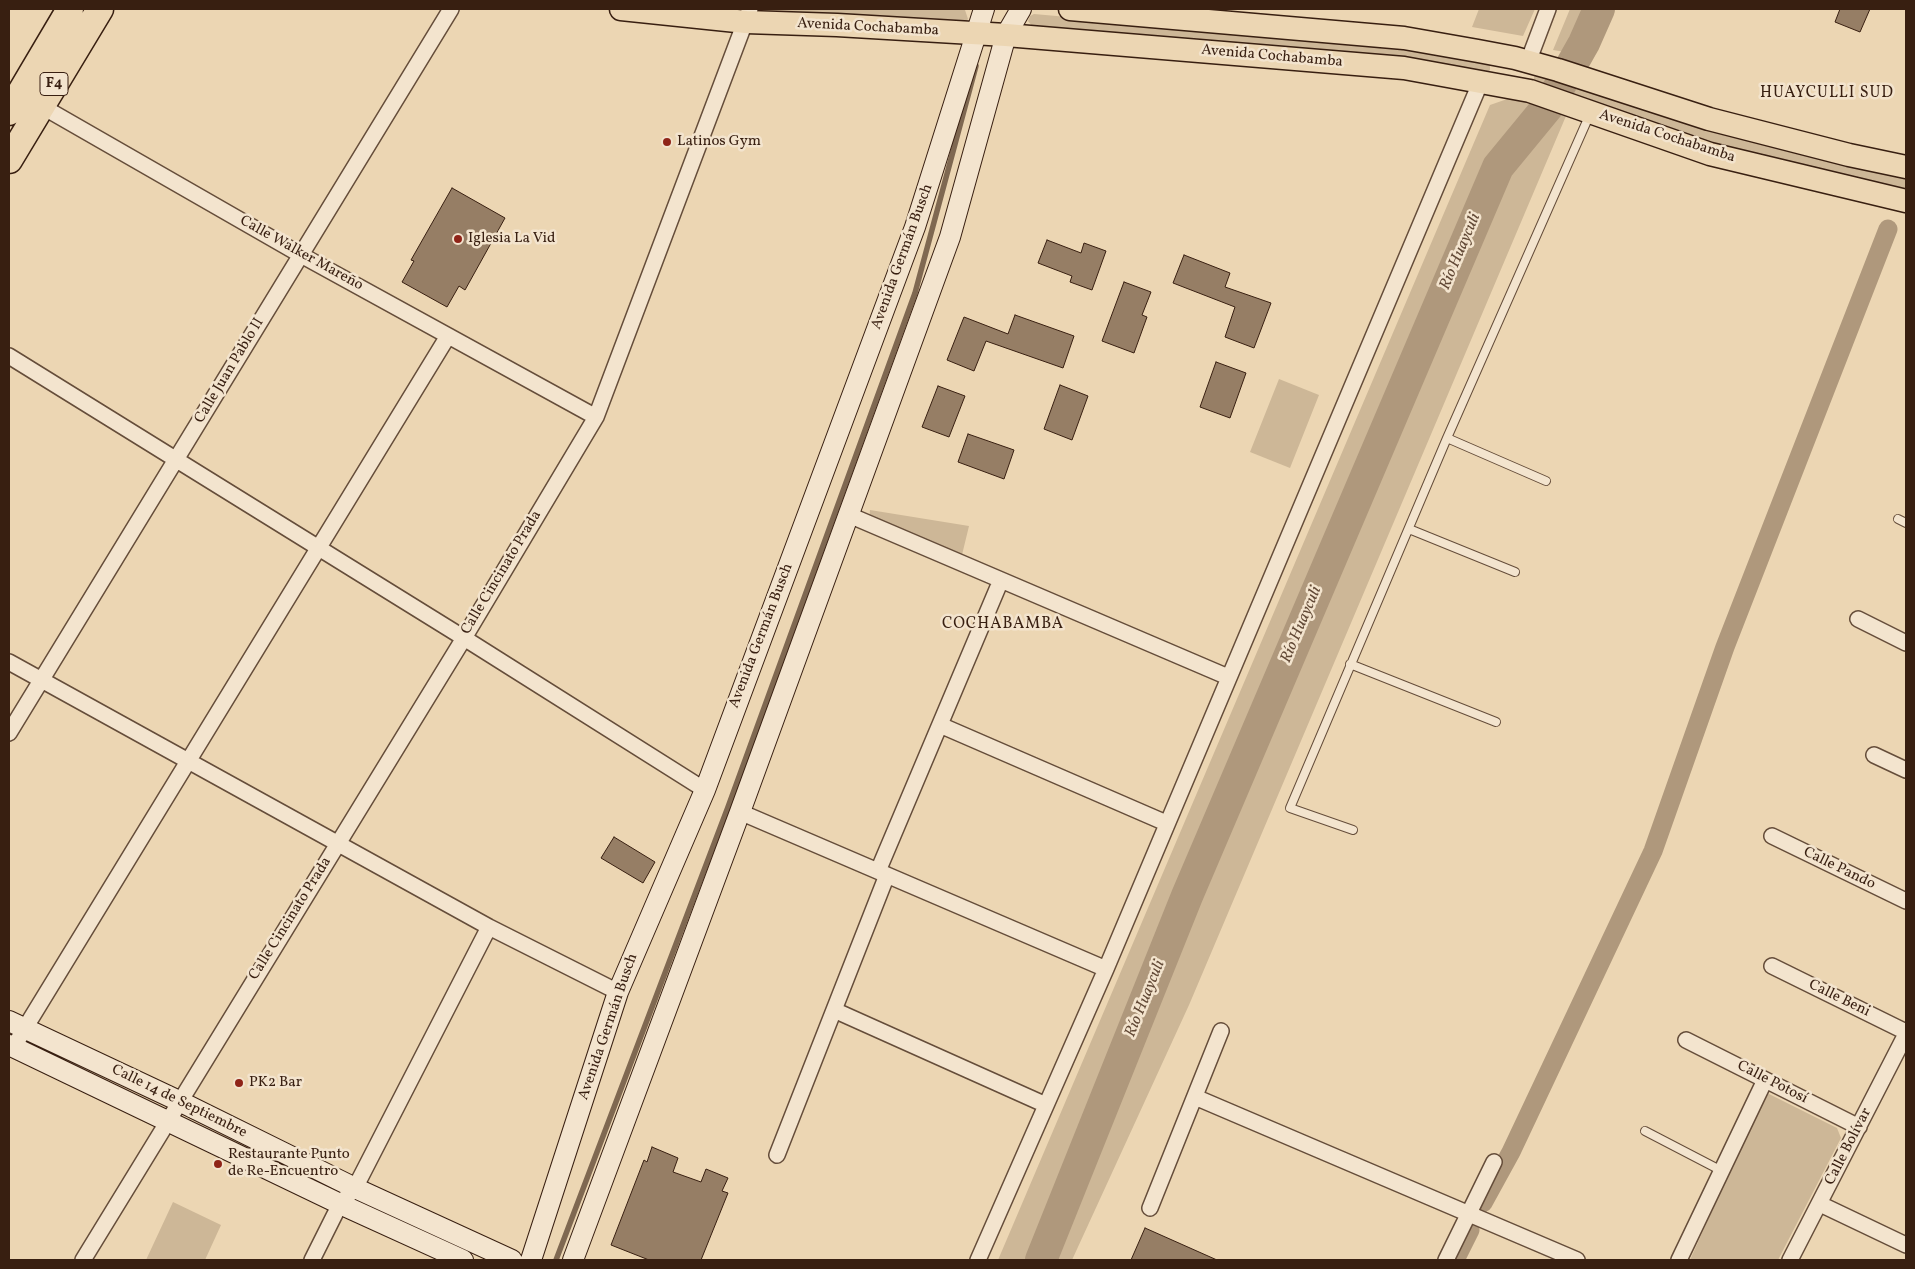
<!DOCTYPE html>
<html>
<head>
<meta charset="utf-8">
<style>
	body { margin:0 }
	#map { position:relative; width:1915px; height:1269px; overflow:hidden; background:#ecd6b3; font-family:Vollkorn,serif }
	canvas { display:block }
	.frame { position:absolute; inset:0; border:10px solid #381f11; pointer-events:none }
</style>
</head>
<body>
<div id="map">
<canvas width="1915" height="1269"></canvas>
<div class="frame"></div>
</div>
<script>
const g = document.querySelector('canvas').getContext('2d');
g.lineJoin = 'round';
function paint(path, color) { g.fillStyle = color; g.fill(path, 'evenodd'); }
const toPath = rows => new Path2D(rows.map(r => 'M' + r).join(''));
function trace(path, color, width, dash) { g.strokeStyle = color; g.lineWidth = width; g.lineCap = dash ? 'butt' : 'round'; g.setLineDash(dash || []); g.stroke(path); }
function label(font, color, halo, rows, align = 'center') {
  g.font = font + ' Vollkorn,serif'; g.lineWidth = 5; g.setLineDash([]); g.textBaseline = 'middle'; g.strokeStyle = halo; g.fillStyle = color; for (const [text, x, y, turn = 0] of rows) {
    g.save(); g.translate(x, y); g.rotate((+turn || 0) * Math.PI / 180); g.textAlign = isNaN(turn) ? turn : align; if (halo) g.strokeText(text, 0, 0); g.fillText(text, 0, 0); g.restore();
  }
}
const green = toPath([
	[763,9,936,9,965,10,968,19,965,23,768,13],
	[1479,9,1535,9,1523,36,1472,27],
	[1570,9,1612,9,1590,56,1553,50],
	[1034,14,1382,45,1485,60,1490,65,1490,70,1487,73,1033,27,1028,21,1030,16],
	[1535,73,1906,178,1906,190,1717,146,1533,82],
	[1513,97,1566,116,1189,1005,1072,1260,998,1260,1490,105],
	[1279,379,1319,395,1290,468,1250,452],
	[870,510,969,526,961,559,869,520],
	[1765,1092,1837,1128,1841,1138,1778,1260,1690,1260],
	[173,1202,221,1225,205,1260,146,1260]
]);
const stream = toPath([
	[556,1260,728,807,915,293,976,66]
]);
const canal = toPath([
	[1483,1203,1511,1152,1653,851,1725,647,1888,229],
	[1455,1260,1470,1230]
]);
const river = toPath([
	[1041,1260,1187,896,1498,167,1549,105,1584,43,1599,9]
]);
const building = toPath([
	[1840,9,1870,9,1860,32,1835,22,1840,9],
	[452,188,505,218,465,290,459,286,447,307,402,282,414,261,411,260,452,188],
	[1047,240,1081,253,1084,243,1106,251,1092,290,1070,282,1072,276,1038,263,1047,240],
	[1184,255,1230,273,1225,287,1271,303,1254,348,1225,337,1235,307,1173,283,1184,255],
	[1124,282,1151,292,1142,315,1147,317,1134,353,1102,341,1124,282],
	[1015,315,1074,336,1063,368,986,341,974,371,947,360,964,317,1008,334,1015,315],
	[1216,362,1246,373,1230,418,1200,407,1216,362],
	[1060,385,1088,396,1072,440,1044,429,1060,385],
	[938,386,965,396,949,437,922,427,938,386],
	[968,434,1014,450,1004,479,958,462,968,434],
	[614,837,655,862,643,883,601,858,614,837],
	[652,1147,678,1158,673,1172,701,1182,706,1169,728,1178,722,1191,728,1193,701,1260,649,1260,611,1245,644,1160,647,1162,652,1147],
	[1145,1228,1217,1260,1131,1260,1145,1228]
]);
const lane = toPath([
	[1447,438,1546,481],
	[1898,519,1906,523],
	[1409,529,1515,572],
	[1350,664,1496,722],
	[1353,830,1290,808,1447,438,1590,114],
	[1645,1131,1722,1171]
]);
const street = toPath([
	[1528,62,1548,9],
	[36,103,301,255,596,417],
	[9,356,464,638,705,790],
	[849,515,1228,677],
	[1858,619,1906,643],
	[9,662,489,927,618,992],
	[940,725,1166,823],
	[9,733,451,9],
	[1874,755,1906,770],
	[740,812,1106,969],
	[1772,836,1906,901],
	[878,871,1001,580],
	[1772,966,1906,1032],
	[834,1010,1046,1105],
	[19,1038,448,336],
	[1686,1040,1859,1127],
	[1195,1097,1577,1260],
	[777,1155,887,875],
	[1820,1204,1906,1245],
	[1150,1208,1221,1031],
	[83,1260,464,638,596,417,750,9],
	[312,1260,340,1204,355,1188,489,927],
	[978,1260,1106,969,1481,81],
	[1446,1260,1494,1162],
	[1679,1260,1765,1080],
	[1790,1260,1906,1034]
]);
const secondary = toPath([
	[9,1021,179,1101,355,1188,512,1260],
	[9,1045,340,1204,463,1260],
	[531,1260,618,992,705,790,915,227,984,9],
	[573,1260,740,812,950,237,1006,35,1021,9]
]);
const primary = toPath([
	[621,9,746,22,837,25,1006,35,1404,68,1530,91,1710,154,1906,201],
	[1070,9,1404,38,1478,51,1515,58,1558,70,1709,119,1849,155,1906,167]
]);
const highway = toPath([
	[9,112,70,9],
	[9,160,100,9]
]);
const markers = [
	[667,142,5,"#8f2418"],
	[458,239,5,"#8f2418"],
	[239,1083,5,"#8f2418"],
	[218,1164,5,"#8f2418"]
];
const shields = [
	[54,84,28]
];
const shieldNames = [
	["F4",54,84]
];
const streetNames = [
	["Avenida Cochabamba",868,28,3],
	["Avenida Cochabamba",1272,57,5],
	["Avenida Cochabamba",1667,137,18],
	["Calle Walker Mareño",301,254,29],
	["Avenida Germán Busch",903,257,-70],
	["Calle Juan Pablo II",230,371,-59],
	["Calle Cincinato Prada",502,573,-59],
	["Avenida Germán Busch",762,636,-69],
	["Calle Pando",1839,869,26],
	["Calle Cincinato Prada",291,919,-58],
	["Calle Beni",1839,999,26],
	["Avenida Germán Busch",609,1027,-71],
	["Calle Potosí",1772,1083,27],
	["Calle 14 de Septiembre",179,1102,26],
	["Calle Bolívar",1849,1147,-63]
];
const poiNames = [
	["Latinos Gym",677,142],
	["Iglesia La Vid",468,239],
	["PK2 Bar",249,1083],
	["Restaurante Punto",228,1155],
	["de Re-Encuentro",228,1172]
];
const neighbourhoodNames = [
	["HUAYCULLI SUD",1827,94],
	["COCHABAMBA",1003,625]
];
const waterNames = [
	["Río Huayculi",1461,252,-67],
	["Río Huayculi",1302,625,-67],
	["Río Huayculi",1146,999,-68]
];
paint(green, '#cdb797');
trace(stream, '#7f6851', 5.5);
trace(canal, '#af987c', 19);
trace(river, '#af987c', 32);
paint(building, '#967e65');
trace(building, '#381f11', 1);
trace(lane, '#654d3a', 10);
trace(street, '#654d3a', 18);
trace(secondary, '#381f11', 22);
trace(primary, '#381f11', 25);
trace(highway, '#381f11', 29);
trace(lane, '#f3e4ce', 8);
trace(street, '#f3e4ce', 15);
trace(secondary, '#f3e4ce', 20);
trace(primary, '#ecd6b3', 22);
trace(highway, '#ecd6b3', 26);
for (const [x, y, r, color] of markers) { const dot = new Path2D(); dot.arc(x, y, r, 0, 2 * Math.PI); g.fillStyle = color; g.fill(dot); trace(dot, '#f3e4ce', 2); }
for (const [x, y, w] of shields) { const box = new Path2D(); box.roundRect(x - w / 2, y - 11.5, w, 23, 4); g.fillStyle = '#f3e4ce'; g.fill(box); trace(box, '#381f11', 1); }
label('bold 14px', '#381f11', null, shieldNames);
label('15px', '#381f11', '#f3e4ce', streetNames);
label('15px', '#381f11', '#f3e4ce', poiNames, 'left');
g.letterSpacing = '1px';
label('16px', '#381f11', '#f3e4ce', neighbourhoodNames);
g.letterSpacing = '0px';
label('italic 16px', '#624936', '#f3e4ce', waterNames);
</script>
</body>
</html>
